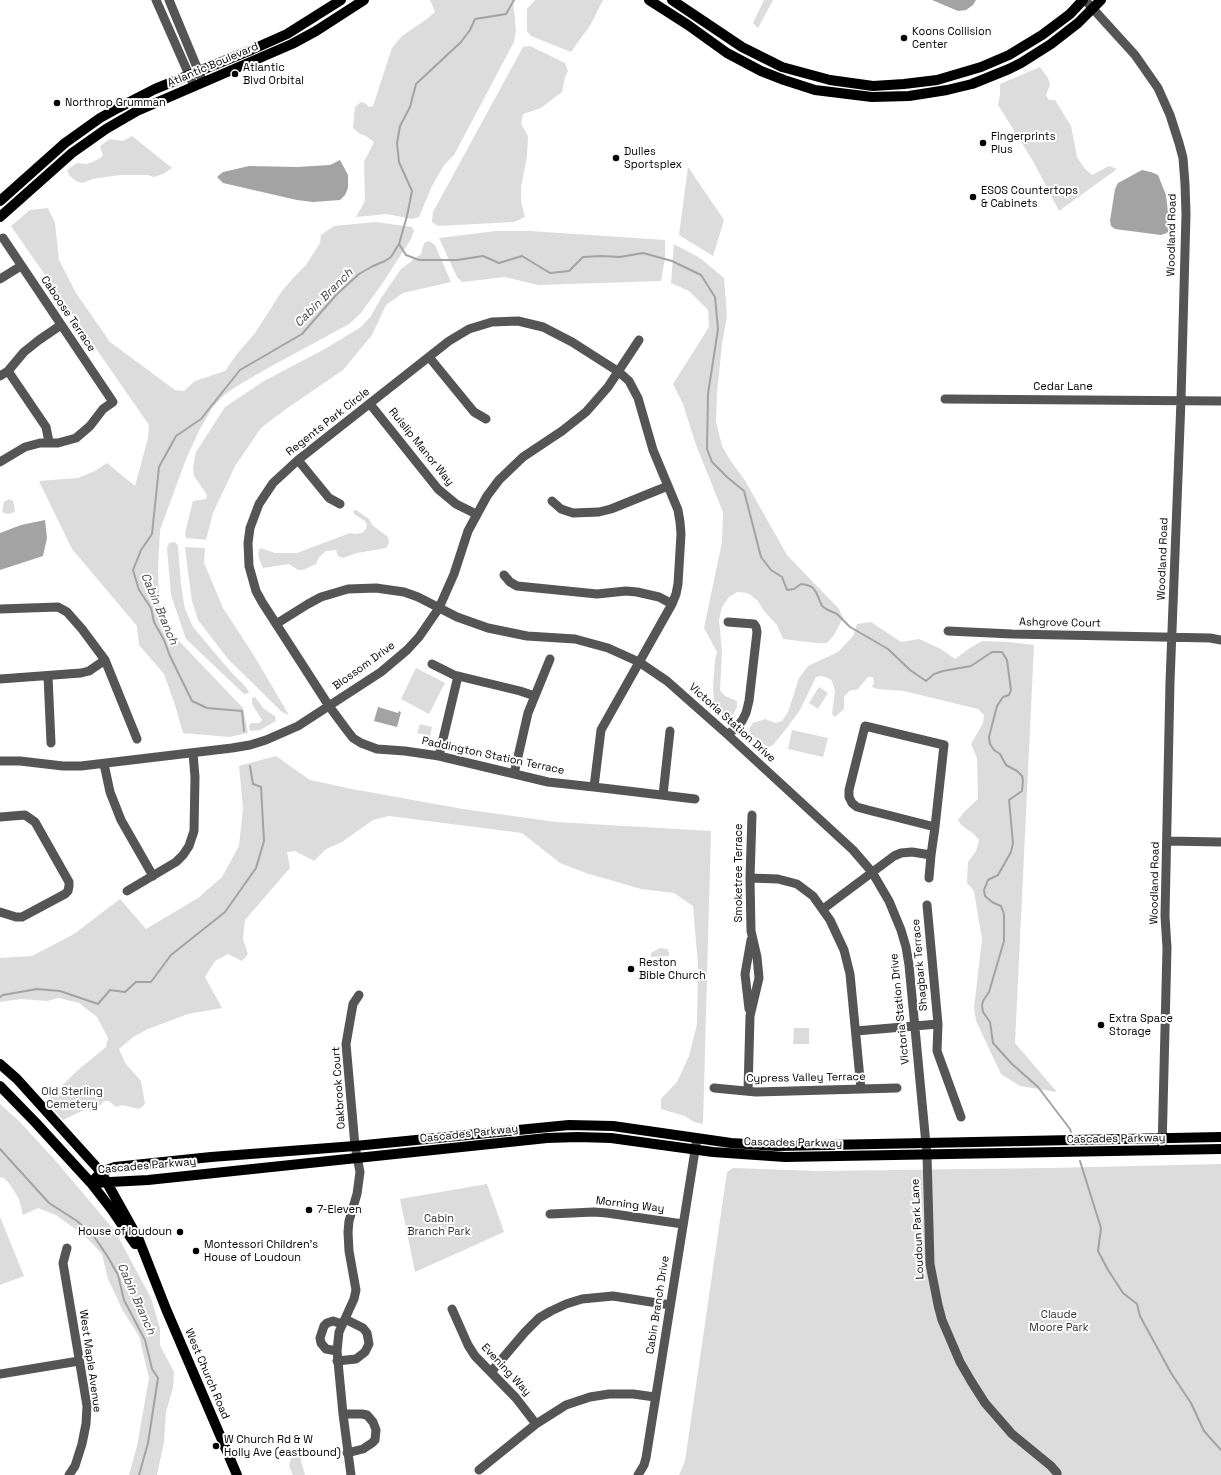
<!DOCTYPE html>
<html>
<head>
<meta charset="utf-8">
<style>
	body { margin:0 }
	canvas { display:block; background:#fff }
</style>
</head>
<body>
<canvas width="1221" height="1475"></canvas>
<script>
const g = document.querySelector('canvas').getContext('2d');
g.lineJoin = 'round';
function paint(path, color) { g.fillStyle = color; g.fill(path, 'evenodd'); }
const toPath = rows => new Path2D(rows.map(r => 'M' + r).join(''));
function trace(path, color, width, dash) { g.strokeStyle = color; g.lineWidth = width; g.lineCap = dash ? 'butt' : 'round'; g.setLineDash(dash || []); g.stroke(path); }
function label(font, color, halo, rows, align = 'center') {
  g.font = font + ' "Space Grotesk",sans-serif'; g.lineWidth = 4; g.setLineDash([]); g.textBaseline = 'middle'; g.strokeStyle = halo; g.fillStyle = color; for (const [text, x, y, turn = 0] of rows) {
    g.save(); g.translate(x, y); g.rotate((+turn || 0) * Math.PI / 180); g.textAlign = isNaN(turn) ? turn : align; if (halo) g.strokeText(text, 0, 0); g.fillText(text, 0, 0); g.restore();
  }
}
const green = toPath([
	[430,0,513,0,516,31,514,42,454,155,444,165,432,186,419,217,412,219,387,214,356,217,365,201,364,162,374,142,366,136,360,134,353,128,355,107,361,102,365,103,369,107,373,106,392,48,402,36,427,19,435,12],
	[535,0,603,0,591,24,571,52,531,36,527,31,527,9],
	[764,0,773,0,758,28,753,23],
	[530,46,565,63,568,71,565,77,562,92,541,108,523,114,521,124,528,136,527,156,521,187,521,202,525,217,514,222,438,226,432,222,433,212,523,47],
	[1040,67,1048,78,1050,85,1046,95,1049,100,1055,100,1071,126,1077,157,1085,169,1092,175,1109,166,1117,169,1059,211,1033,161,998,105,1000,94,1000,84],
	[132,136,172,168,163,174,154,177,147,175,119,175,93,179,82,183,76,181,69,175,67,170,77,163,86,164,93,162,103,156,100,146,110,139,123,141],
	[688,167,724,220,713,256,679,235],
	[48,208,55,223,59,260,76,293,110,342,175,390,184,391,195,381,225,371,237,354,255,333,282,291,293,278,306,265,320,243,321,235,334,226,376,222,412,227,414,231,411,239,384,281,361,313,349,324,268,368,237,386,224,395,212,408,199,431,186,459,160,530,158,570,160,623,181,643,243,708,248,733,229,737,183,733,175,705,164,674,139,645,137,626,72,549,39,481,78,478,95,471,107,463,135,486,148,438,149,425,11,226,30,210],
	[496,231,530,231,665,240,665,258,661,281,538,285,505,277,462,282,457,277,439,238],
	[429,241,435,245,451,282,403,293,386,305,372,335,343,370,286,409,261,428,235,466,213,513,206,540,186,538,185,533,193,501,206,499,207,495,194,476,193,468,196,452,225,407,264,381,325,349,361,327,371,316,381,298,401,269,421,254,424,243],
	[674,244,700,258,724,278,727,316,722,344,717,393,716,422,722,446,730,460,744,479,787,555,839,609,843,618,834,635,827,643,816,643,783,639,777,625,764,611,758,601,748,593,737,592,729,597,722,607,719,620,722,652,720,690,725,696,737,701,737,707,733,715,726,717,719,711,714,701,713,688,715,660,717,652,704,628,722,542,723,512,696,445,683,404,673,384,709,327,708,310,689,291,671,283],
	[9,499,13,501,14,504,15,512,8,514,2,512,4,502],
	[356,510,369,519,372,525,388,537,389,543,386,548,357,553,343,558,338,556,336,550,326,551,319,557,316,564,303,570,298,570,289,564,263,568,260,561,258,554,260,548,275,553,297,553,350,533,355,534,362,533,366,529,367,525,365,521,354,514,353,511],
	[175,542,178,546,181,585,185,609,193,627,230,671,246,687,249,693,244,694,186,639,171,595,167,548,169,543],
	[185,547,205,548,204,563,223,608,253,654,289,715,282,712,228,659,198,620,192,601,188,572],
	[871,622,901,642,919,639,941,649,955,659,970,648,982,641,1008,642,1034,645,1015,1043,1057,1092,1020,1086,1001,1074,976,1021,974,1008,982,939,974,891,967,883,968,862,976,851,979,840,974,834,961,825,958,820,963,813,978,799,977,758,971,744,983,723,984,715,978,709,904,691,877,689,872,687,874,683,873,677,868,677,858,689,849,691,844,697,844,709,835,717,832,714,835,691,832,681,828,678,821,676,816,677,800,710,786,729,773,745,768,747,751,734,749,729,753,723,765,719,776,723,782,721,788,712,799,678,808,666,838,652,853,636,857,624],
	[416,668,445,683,429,714,401,699],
	[819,687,828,693,818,709,809,703],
	[255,697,264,709,275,716,276,721,260,730,250,731,249,726,251,723,259,723,262,720,252,704,252,698],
	[420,724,432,727,430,736,417,733],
	[792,730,828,738,823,757,788,749],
	[276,756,310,780,352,789,463,809,556,822,711,831,703,1124,694,1122,685,1116,661,1109,661,1099,677,1082,689,1056,697,1024,698,965,693,906,674,893,641,889,586,873,560,863,522,833,389,816,373,820,342,842,326,849,314,861,295,851,287,852,290,868,245,920,243,939,248,954,242,961,228,954,215,961,205,977,222,1008,188,1014,148,1029,133,1037,119,1049,125,1063,141,1081,145,1104,139,1109,122,1105,116,1107,109,1101,104,1101,98,1107,90,1112,88,1108,63,1120,46,1101,78,1070,106,1047,108,1038,97,1017,79,1003,59,998,47,1001,21,999,0,1002,0,958,32,956,74,934,120,899,146,929,198,898,222,877,239,846,243,808,239,766],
	[660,948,667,949,669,952,669,956,651,957,651,953],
	[794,1028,809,1028,809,1044,793,1044],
	[0,1104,20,1122,54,1159,115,1231,151,1298,160,1328,160,1345,174,1372,173,1388,166,1412,164,1442,157,1475,129,1475,137,1446,149,1378,139,1336,123,1311,108,1279,102,1254,85,1236,56,1215,38,1208,23,1215,19,1199,13,1189,7,1181,2,1177,0,1178],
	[1221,1164,1221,1475,679,1475,685,1461,727,1172,733,1168,816,1171,1049,1168],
	[487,1184,504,1232,415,1272,400,1199],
	[0,1217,24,1276,0,1285],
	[302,1447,301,1461,305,1475,293,1475,289,1466,294,1449]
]);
const water = toPath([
	[932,0,976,0,973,5,966,10,958,11],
	[340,160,348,175,348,188,345,195,340,200,313,202,297,200,223,183,217,177,223,172,249,166,297,167,330,165],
	[1142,170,1151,172,1158,175,1166,195,1169,221,1170,229,1167,233,1161,235,1115,229,1111,226,1110,221,1115,189,1118,183],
	[45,520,47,538,43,556,0,570,0,533,21,525],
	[378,707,398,713,399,711,401,712,397,727,374,721]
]);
const stream = toPath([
	[399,244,406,255,419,260,457,260,483,256,499,263,522,256,550,273,569,271,583,257,601,256,620,257,643,253,672,261,701,275,715,297,718,329,708,394,707,449,712,462,727,477,744,491,761,557,771,570,782,577,787,590,794,589,801,584,807,585,812,587,816,592,822,606,826,609,837,614,850,627,888,649,910,670,926,681,934,674,943,671,971,666,992,652,1002,652,1007,660,1011,690,1009,695,1003,697,997,706,989,737,990,744,994,750,1000,754,1006,765,1017,771,1022,776,1023,781,1022,791,1009,800,1013,843,1011,852,998,875,988,880,984,890,985,896,992,902,1001,906,1004,914,1004,941,989,992,983,1001,982,1006,983,1012,990,1022,993,1043,1012,1064,1038,1087,1070,1129,1071,1132],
	[244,731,242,711,207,708,192,701,170,656,164,640,154,622,151,608,139,590,133,570,141,550,152,534,159,467,176,436,201,419,240,370,302,334,337,294,359,274,373,266,385,261,391,257,399,244,407,216,412,191,399,162,397,143,400,126,410,107,416,84,461,42,470,30,475,19,506,14,514,0],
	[0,997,3,995,37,989,60,991,98,1004,110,990,125,992,136,982,151,982,171,955,225,912,256,868,264,841,261,787,253,784,250,766],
	[0,1149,49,1203,77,1221,93,1235,108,1257,118,1275,124,1300,145,1340,152,1369,158,1378,148,1443,139,1475],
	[1080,1161,1101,1228,1098,1251,1108,1270,1123,1293,1137,1304,1140,1316,1171,1373,1191,1403,1204,1431,1221,1450]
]);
const minor = toPath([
	[156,0,194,86],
	[169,0,203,82],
	[1085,0,1135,55,1158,88,1170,115,1179,143,1183,158,1185,184,1186,214,1181,400,1170,682,1165,916,1167,948,1162,1150],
	[0,279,21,266],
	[429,357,474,412,486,419],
	[8,371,46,427,49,442],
	[0,376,8,371,24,352,39,340,61,325],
	[945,399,1221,401],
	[370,404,438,489,456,504,476,514],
	[298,460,329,498,340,504],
	[0,462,25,447,40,443,58,443,76,438,90,426,103,409,113,402,3,238],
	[552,501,561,509,573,513,599,512,611,509,668,486],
	[504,575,510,582,517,586,597,594,626,591,637,592,659,597,672,604],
	[0,609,58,607,67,612,82,629,105,660,137,739],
	[276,624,308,604,321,597,348,589,376,588,404,592,418,597,457,617,488,628,527,636,575,639,608,648,639,662,667,681,728,735,853,850,872,872,889,901,901,930,906,947,909,965,927,1155,930,1264,938,1305,942,1320,960,1362,971,1381,985,1403,1012,1434,1051,1466,1057,1473,1057,1475],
	[948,631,1012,634,1210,638,1221,640],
	[432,664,454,675,520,691,535,696],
	[48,676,51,743],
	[0,679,81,673,89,671,105,660],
	[728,735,742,721,746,713,749,701,757,632,756,627,754,624,728,622],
	[439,756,458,676],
	[0,761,20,761,63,766,81,766,232,748,250,745,266,740,298,726,381,672,407,650,419,637,439,608,454,574,468,531,487,496,499,480,523,457,562,431,586,412,608,387,639,340],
	[104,764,110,792,121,820,153,876],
	[514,774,528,713,550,659],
	[594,787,601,730,672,604,676,594,678,584,681,534,680,522,678,510,653,450,638,398,629,381,619,372,572,342,543,327,518,321,492,322,469,329,449,341,298,460,273,483,259,504,250,528,248,543,249,566,256,591,262,602,329,706,346,729,353,738,361,743,377,749,405,751,439,756,548,782,594,787,695,799],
	[663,795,670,731],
	[0,817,25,815,35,822,69,882,69,886,68,891,65,894,22,917,16,917,0,912],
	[1167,841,1221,842],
	[750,878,778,879,797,884,813,896,830,920,844,950,850,974,861,1089],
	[929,878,931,855,935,827,944,745,865,726,849,790,849,797,852,803,857,807,868,810,935,827],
	[127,891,176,862,183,855,189,846,194,831,195,777,193,753],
	[927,905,938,1024,937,1051,961,1117],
	[823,909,894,856,901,853,912,852,931,855],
	[749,1009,745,974,751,940],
	[856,1031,938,1024],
	[714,1088,756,1092,897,1088],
	[748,1091,750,1016,759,978,757,957,751,931,750,878,752,815],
	[550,1214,594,1212,607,1213,683,1224],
	[67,1248,63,1263,87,1406,86,1424,82,1444,75,1466,69,1475],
	[452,1309,468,1345,475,1356,516,1398,536,1424],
	[337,1351,326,1349,321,1343,320,1338,324,1326,327,1323,333,1321,342,1324],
	[337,1361,356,1359,365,1352,369,1344,367,1333,363,1328,345,1319],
	[491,1372,525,1332,539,1318,551,1311,566,1304,582,1299,613,1296,670,1305],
	[0,1374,79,1361],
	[343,1414,362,1414,367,1415,373,1422,376,1430,375,1440,372,1443,363,1449,347,1453],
	[479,1470,536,1424,566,1405,590,1397,609,1394,633,1394,655,1397],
	[351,1475,343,1414,337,1351,339,1332,354,1299,356,1290,349,1251,348,1232,349,1221,357,1194,360,1172,355,1146,346,1044,353,1004,359,995],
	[638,1475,644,1465,646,1458,697,1138]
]);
const major = toPath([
	[649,0,688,25,727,53,761,71,784,80,815,90,872,97,909,96,947,90,972,84,1009,69,1021,63,1051,44,1078,23,1101,0],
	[672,0,742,47,782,67,830,80,873,86,904,84,937,80,981,67,1009,55,1042,35,1070,14,1083,0],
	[0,201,65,143,100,118,118,108,155,89,251,50,287,34,341,0],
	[0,217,72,153,106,129,137,111,292,44,316,31,364,0],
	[0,1064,17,1079,101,1172,139,1240,166,1309,237,1475],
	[0,1086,36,1123,91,1183,112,1210,135,1244],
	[91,1183,101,1172,115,1167,211,1157,355,1146,569,1125,613,1126,731,1143,777,1146,1221,1137],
	[91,1183,148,1180,547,1138,578,1137,611,1138,713,1152,785,1157,1221,1149]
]);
const markers = [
	[904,38,4,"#000"],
	[235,74,4,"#000"],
	[57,103,4,"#000"],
	[983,143,4,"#000"],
	[616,158,4,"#000"],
	[973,197,4,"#000"],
	[631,969,4,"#000"],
	[1101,1025,4,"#000"],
	[309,1210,4,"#000"],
	[180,1232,4,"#000"],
	[196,1251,4,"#000"],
	[216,1446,4,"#000"]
];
const poiNames = [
	["Koons Collision",912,32],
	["Center",912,45],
	["Atlantic",243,68],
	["Blvd Orbital",243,81],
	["Northrop Grumman",65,103],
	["Fingerprints",991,137],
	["Plus",991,150],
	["Dulles",624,152],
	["Sportsplex",624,165],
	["ESOS Countertops",981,191],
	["& Cabinets",981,204],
	["Reston",639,963],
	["Bible Church",639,976],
	["Extra Space",1109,1019],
	["Storage",1109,1032],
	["7-Eleven",317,1210],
	["House of loudoun",172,1232,"right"],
	["Montessori Children's",204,1245],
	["House of Loudoun",204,1258],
	["W Church Rd & W",224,1440],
	["Holly Ave (eastbound)",224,1453]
];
const streetNames = [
	["Atlantic Boulevard",213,65,-23],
	["Woodland Road",1172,235,-89],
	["Caboose Terrace",68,314,56],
	["Cedar Lane",1063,387],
	["Regents Park Circle",328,422,-38],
	["Ruislip Manor Way",421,447,51],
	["Woodland Road",1163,559,-88],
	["Ashgrove Court",1060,623,1],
	["Blossom Drive",364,666,-36],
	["Victoria Station Drive",732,723,42],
	["Paddington Station Terrace",493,756,12],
	["Smoketree Terrace",739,873,-90],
	["Woodland Road",1155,883,-89],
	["Shagbark Terrace",920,965,-95],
	["Victoria Station Drive",900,1009,-96],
	["Cypress Valley Terrace",806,1078,-1],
	["Oakbrook Court",339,1088,-94],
	["Cascades Parkway",469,1134,-6],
	["Cascades Parkway",1116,1139,-1],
	["Cascades Parkway",793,1143,1],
	["Cascades Parkway",147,1166,-5],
	["Morning Way",630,1205,7],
	["Loudoun Park Lane",918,1229,-93],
	["Cabin Branch Drive",658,1305,-81],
	["West Maple Avenue",90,1361,82],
	["Evening Way",506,1370,47],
	["West Church Road",207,1374,67]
];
const parkNames = [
	["Old Sterling",72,1092],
	["Cemetery",72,1105],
	["Cabin",439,1219],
	["Branch Park",439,1232],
	["Claude",1059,1315],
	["Moore Park",1059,1328]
];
const waterNames = [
	["Cabin Branch",324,298,-45],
	["Cabin Branch",159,609,67],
	["Cabin Branch",136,1299,66]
];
paint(green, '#dcdcdc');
paint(water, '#a3a3a3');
trace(stream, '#a3a3a3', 2);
trace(minor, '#555', 9);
trace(major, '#000', 10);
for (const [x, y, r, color] of markers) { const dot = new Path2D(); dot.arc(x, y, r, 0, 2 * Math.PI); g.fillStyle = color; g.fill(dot); trace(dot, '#fff', 1.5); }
label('11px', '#000', '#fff', poiNames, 'left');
label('11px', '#000', '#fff', streetNames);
label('11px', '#333', '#fff', parkNames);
label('italic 12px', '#444', '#fff', waterNames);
</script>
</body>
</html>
